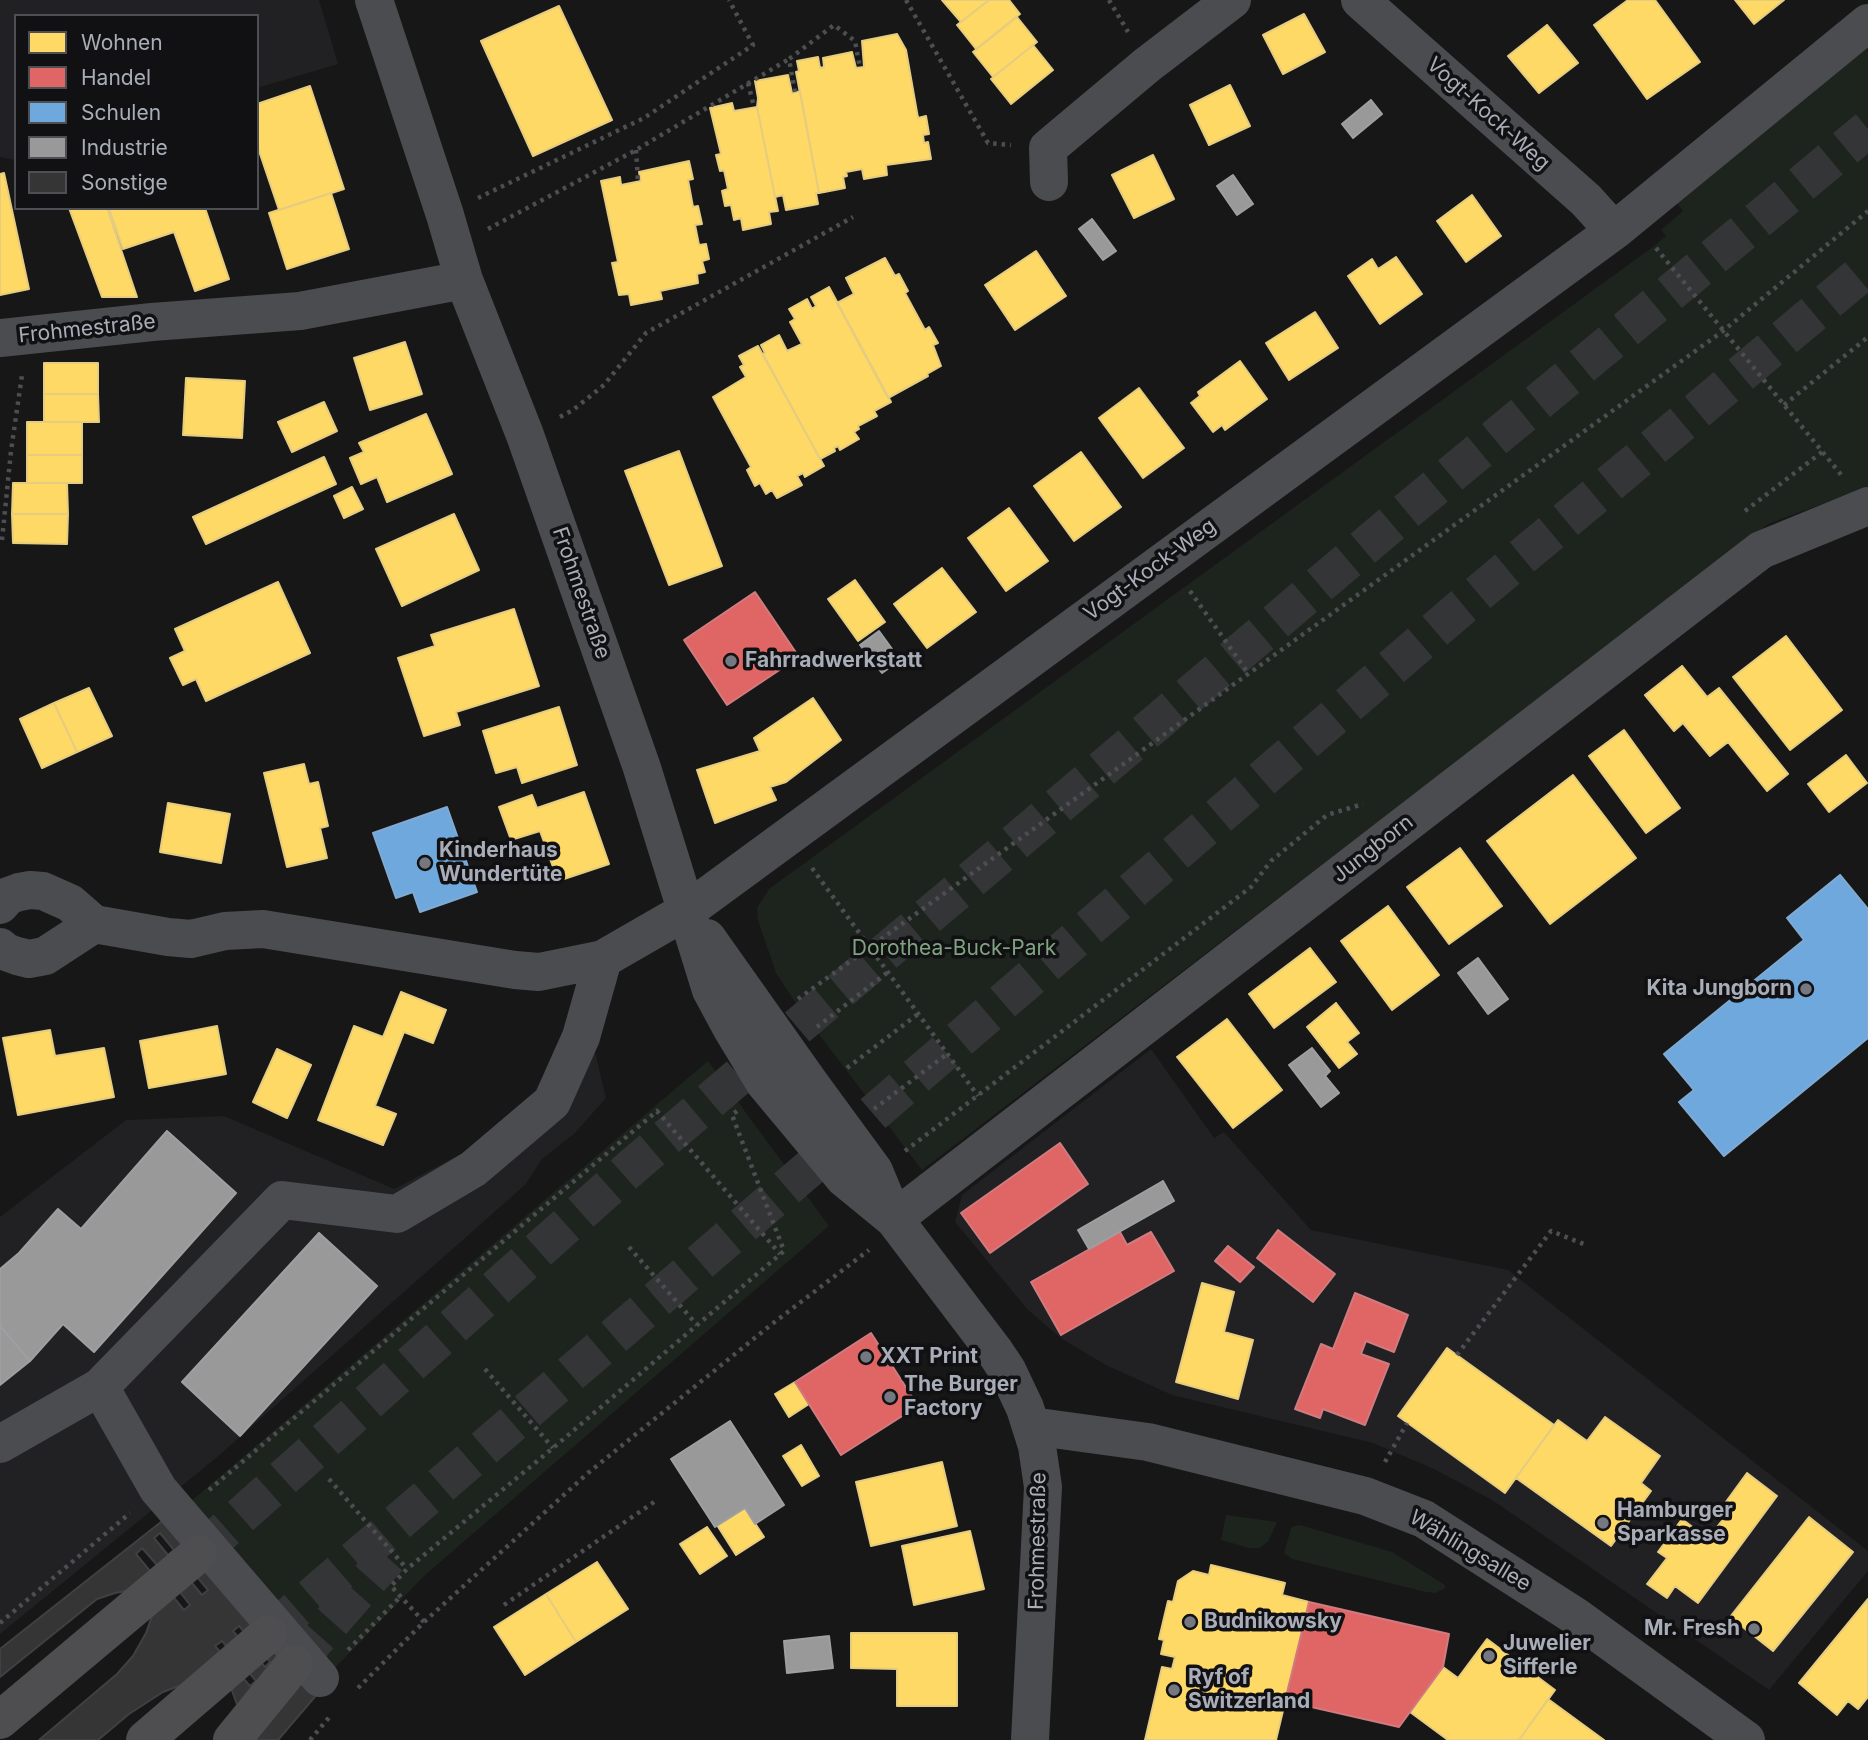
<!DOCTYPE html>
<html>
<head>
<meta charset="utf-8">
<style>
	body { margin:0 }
	#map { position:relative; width:1868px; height:1740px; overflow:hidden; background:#171717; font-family:Inter,sans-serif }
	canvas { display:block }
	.legend { position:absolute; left:14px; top:14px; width:245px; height:196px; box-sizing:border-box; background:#111113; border:2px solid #4d4f55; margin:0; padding:9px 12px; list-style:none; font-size:21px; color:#a8adb8 }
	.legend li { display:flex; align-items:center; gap:14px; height:35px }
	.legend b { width:35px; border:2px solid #4d4f55 }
</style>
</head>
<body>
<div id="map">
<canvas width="1868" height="1740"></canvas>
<ul class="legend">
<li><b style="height:19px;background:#ffd966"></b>Wohnen</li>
<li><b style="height:19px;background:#e06666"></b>Handel</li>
<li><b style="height:19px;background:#6fa8dc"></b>Schulen</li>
<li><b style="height:19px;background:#999"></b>Industrie</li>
<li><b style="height:19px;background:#353536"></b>Sonstige</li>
</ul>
</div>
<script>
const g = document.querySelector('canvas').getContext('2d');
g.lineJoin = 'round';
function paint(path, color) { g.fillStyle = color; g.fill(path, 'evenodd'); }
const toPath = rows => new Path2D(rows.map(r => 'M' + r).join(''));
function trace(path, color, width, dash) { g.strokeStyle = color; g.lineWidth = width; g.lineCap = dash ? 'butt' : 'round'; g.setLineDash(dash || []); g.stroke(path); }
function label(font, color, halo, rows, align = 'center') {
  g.font = font + ' Inter,sans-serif'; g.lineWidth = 7; g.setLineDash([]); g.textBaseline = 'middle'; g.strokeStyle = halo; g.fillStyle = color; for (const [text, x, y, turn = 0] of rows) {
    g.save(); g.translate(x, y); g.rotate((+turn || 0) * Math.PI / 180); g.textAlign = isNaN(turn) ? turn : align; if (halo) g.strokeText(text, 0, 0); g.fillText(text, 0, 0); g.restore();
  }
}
const built = toPath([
	[0,0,319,0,338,64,257,88,257,16,16,16,15,160,0,157],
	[575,1003,594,1048,606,1098,575,1133,542,1159,525,1185,216,1458,0,1634,0,1217,126,1120,224,1116,394,1189,470,1149,533,1097],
	[1151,1049,1214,1138,1224,1132,1311,1230,1508,1270,1868,1551,1868,1571,1769,1690,1492,1500,1436,1470,1373,1443,1172,1395,1106,1365,1062,1339,1028,1310,955,1222,962,1195]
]);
const green = toPath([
	[1868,46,1868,487,1768,524,922,1170,799,1008,776,973,758,920,757,908,769,889,1654,246,1666,236,1661,230,1683,211,1676,202],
	[708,1061,829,1226,424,1576,329,1674,183,1508],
	[1226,1515,1277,1522,1268,1542,1259,1548,1249,1548,1221,1540],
	[1300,1525,1392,1552,1445,1585,1445,1588,1436,1593,1426,1592,1292,1559,1284,1553,1291,1529,1293,1526]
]);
const homes = toPath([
	[942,0,989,0,961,22,942,0],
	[989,0,1009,0,1020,14,976,49,957,25,989,0],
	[1628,0,1655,0,1700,62,1647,99,1594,25,1628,0],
	[1735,0,1784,0,1754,24,1735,0],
	[559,6,612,120,533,156,481,41,559,6],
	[1304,14,1325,52,1283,74,1263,35,1304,14],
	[1017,17,1037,42,993,77,973,52,1017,17],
	[1547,25,1578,63,1539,93,1508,56,1547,25],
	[897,34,906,50,918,118,926,116,929,134,923,135,924,143,928,142,931,159,886,165,887,175,864,179,862,169,846,172,847,176,843,177,845,188,819,193,796,72,799,71,797,61,818,57,820,68,824,67,823,58,852,52,856,68,864,67,862,41,897,34],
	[1033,45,1053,70,1011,104,991,79,1033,45],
	[788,75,792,93,800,91,819,193,816,193,818,204,786,210,783,195,775,197,757,107,758,98,755,81,788,75],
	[1230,85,1250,126,1209,145,1190,105,1230,85],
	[310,86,344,189,279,210,257,145,257,104,310,86],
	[732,103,734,111,757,107,778,211,769,212,771,224,743,230,741,218,734,220,731,205,725,206,722,191,728,189,724,170,720,171,716,155,721,154,710,108,732,103],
	[1153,155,1174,199,1134,218,1112,175,1153,155],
	[689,161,693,179,688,180,693,207,698,206,702,224,695,225,699,245,706,244,709,259,702,261,705,272,697,274,698,283,660,291,662,299,631,305,629,294,619,295,612,263,618,262,601,181,620,177,621,185,641,181,639,172,689,161],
	[4,173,29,289,0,295,0,174,4,173],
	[331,193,349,249,287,269,269,213,331,193],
	[1472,195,1501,236,1466,262,1437,221,1472,195],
	[69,208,107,208,137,297,102,297,69,208],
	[109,208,205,208,229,279,195,291,174,232,123,249,109,208],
	[1036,251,1066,296,1015,330,985,285,1036,251],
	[1396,257,1422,294,1380,324,1348,276,1372,259,1378,269,1396,257],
	[885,258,895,276,899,274,908,291,905,293,925,330,929,327,938,343,933,345,941,366,927,374,928,376,888,398,837,303,854,294,846,278,885,258],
	[829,287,891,402,874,411,877,416,858,426,859,429,854,432,859,439,840,450,838,446,834,448,835,451,820,459,763,354,765,353,761,345,779,335,787,351,802,344,790,322,795,319,789,309,807,299,812,309,816,306,811,297,829,287],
	[1315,312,1338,348,1289,380,1266,343,1315,312],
	[405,342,422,394,370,410,354,358,405,342],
	[758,346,824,466,805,477,803,473,797,476,802,485,777,498,772,490,766,494,760,483,755,486,747,470,751,467,713,397,746,377,740,367,744,365,739,356,758,346],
	[1240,361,1267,399,1225,430,1222,425,1213,432,1191,403,1200,396,1198,392,1240,361],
	[44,363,98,363,98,394,44,394,44,363],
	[186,378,245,381,242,438,183,435,186,378],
	[1139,388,1184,448,1143,478,1099,418,1139,388],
	[44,394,98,394,99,422,44,422,44,394],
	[324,402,337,431,292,452,278,422,324,402],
	[426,414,452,474,387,502,377,477,361,484,350,458,364,452,359,443,426,414],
	[27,422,82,422,82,455,27,455,27,422],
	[679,451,722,566,669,585,625,471,679,451],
	[1081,452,1121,507,1074,541,1034,486,1081,452],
	[27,455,82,455,82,483,27,483,27,455],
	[324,457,336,484,206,544,193,517,324,457],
	[13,483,67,483,68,514,12,514,13,483],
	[352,487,363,509,344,518,334,496,352,487],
	[1009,508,1048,561,1006,591,968,538,1009,508],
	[12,514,68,514,67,544,13,543,12,514],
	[454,514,479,570,402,606,376,549,454,514],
	[942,568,976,612,927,648,894,604,942,568],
	[855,580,885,622,858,641,828,599,855,580],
	[278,582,310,653,206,701,196,679,183,685,170,658,185,651,175,629,278,582],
	[514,609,539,686,456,712,460,725,424,736,398,658,435,646,431,635,514,609],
	[1786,636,1842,710,1790,750,1733,677,1786,636],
	[1682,666,1707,697,1719,688,1788,774,1767,791,1728,742,1710,756,1683,723,1674,731,1645,695,1682,666],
	[89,688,112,736,77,752,54,703,89,688],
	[813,698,841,740,786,782,770,787,776,800,715,823,697,770,760,751,754,738,813,698],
	[54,703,77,752,42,768,20,719,54,703],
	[559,707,577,765,522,783,517,767,496,773,483,731,559,707],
	[1624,730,1680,808,1646,833,1589,756,1624,730],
	[1846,755,1867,783,1829,812,1808,784,1846,755],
	[304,764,309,784,318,782,328,826,320,828,327,858,287,867,264,773,304,764],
	[1573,775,1636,858,1550,924,1487,841,1573,775],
	[584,792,609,864,558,881,540,831,511,840,499,807,532,795,537,808,584,792],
	[168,803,230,814,221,863,160,852,168,803],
	[1460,848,1502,906,1449,944,1407,887,1460,848],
	[1388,906,1439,975,1392,1010,1341,941,1388,906],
	[1310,948,1336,982,1274,1028,1249,994,1310,948],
	[401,992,446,1010,433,1043,404,1032,375,1106,396,1114,383,1145,318,1120,354,1026,383,1037,401,992],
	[1336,1003,1359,1033,1347,1042,1357,1054,1339,1068,1307,1027,1336,1003],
	[1227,1019,1282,1090,1233,1128,1177,1057,1227,1019],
	[217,1026,226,1074,149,1088,140,1041,217,1026],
	[50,1030,55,1056,104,1048,114,1097,18,1115,3,1038,50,1030],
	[277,1049,311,1065,287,1118,253,1102,277,1049],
	[1202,1283,1234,1292,1224,1332,1253,1340,1238,1399,1176,1382,1202,1283],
	[1447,1348,1554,1425,1505,1493,1398,1416,1447,1348],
	[795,1382,809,1404,789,1417,775,1394,795,1382],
	[1605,1417,1660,1456,1641,1483,1651,1491,1611,1546,1516,1478,1558,1420,1587,1441,1605,1417],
	[801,1445,819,1476,802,1486,783,1456,801,1445],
	[942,1462,957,1526,871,1546,856,1482,942,1462],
	[1747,1473,1777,1496,1698,1603,1675,1586,1667,1598,1647,1584,1667,1558,1658,1552,1682,1519,1708,1539,1727,1514,1720,1510,1747,1473],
	[745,1508,764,1537,736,1555,717,1525,745,1508],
	[1809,1517,1853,1552,1773,1651,1730,1617,1809,1517],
	[707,1527,727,1556,700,1574,680,1544,707,1527],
	[970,1531,984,1589,914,1605,902,1546,970,1531],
	[597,1562,628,1609,576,1642,546,1594,597,1562],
	[1211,1565,1285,1583,1282,1595,1309,1602,1276,1740,1145,1740,1162,1667,1172,1669,1175,1657,1161,1654,1164,1640,1159,1639,1168,1601,1173,1602,1178,1581,1193,1571,1209,1575,1211,1565],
	[546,1594,576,1642,525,1675,494,1627,546,1594],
	[1868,1599,1868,1697,1858,1709,1848,1701,1837,1715,1799,1683,1868,1599],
	[851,1633,957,1633,957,1706,897,1706,897,1669,851,1668,851,1633],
	[1487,1639,1555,1690,1519,1740,1448,1740,1410,1712,1443,1667,1458,1678,1487,1639],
	[1548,1699,1604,1740,1519,1740,1548,1699]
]);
const shops = toPath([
	[755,592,799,657,727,705,684,640,755,592],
	[1060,1143,1088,1184,990,1253,961,1213,1060,1143],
	[1278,1230,1335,1274,1313,1302,1257,1258,1278,1230],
	[1120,1232,1127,1245,1151,1232,1174,1271,1061,1335,1031,1282,1120,1232],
	[1228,1246,1254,1267,1240,1282,1215,1261,1228,1246],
	[1355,1293,1408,1315,1394,1352,1366,1341,1361,1354,1389,1364,1365,1425,1323,1409,1320,1418,1295,1409,1321,1344,1333,1349,1355,1293],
	[871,1333,918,1406,841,1455,795,1382,871,1333],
	[1309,1602,1449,1634,1443,1667,1399,1727,1285,1701,1309,1602]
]);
const schools = toPath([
	[447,807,477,892,420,912,413,892,396,898,373,833,447,807],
	[1840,875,1868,909,1868,1038,1724,1156,1679,1102,1694,1090,1664,1054,1804,940,1787,918,1840,875]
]);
const industry = toPath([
	[1371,100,1382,114,1353,138,1342,124,1371,100],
	[1233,175,1253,204,1237,215,1217,186,1233,175],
	[1092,219,1116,251,1103,260,1079,229,1092,219],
	[879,631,900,660,882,673,860,645,879,631],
	[1478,958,1508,999,1488,1014,1458,973,1478,958],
	[1312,1048,1330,1071,1325,1076,1339,1093,1321,1107,1289,1065,1312,1048],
	[167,1131,236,1193,94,1352,63,1324,30,1361,0,1326,0,1269,19,1253,58,1209,81,1229,167,1131],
	[1163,1181,1174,1201,1089,1249,1078,1230,1163,1181],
	[319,1233,377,1286,240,1436,182,1382,319,1233],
	[0,1326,30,1361,0,1385,0,1326],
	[730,1421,784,1505,755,1524,745,1508,715,1527,671,1459,730,1421],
	[829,1636,833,1668,787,1673,784,1641,829,1636]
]);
const building = toPath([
	[166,1518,319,1692,278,1740,232,1740,238,1707,231,1688,184,1684,163,1692,129,1714,98,1740,39,1740,117,1674,133,1656,146,1633,152,1616,132,1590,115,1593,97,1599,0,1677,0,1649,166,1518],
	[160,1533,174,1550,168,1555,154,1538,160,1533],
	[142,1548,157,1565,150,1571,136,1554,142,1548],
	[193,1572,208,1590,202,1595,187,1577,193,1572],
	[176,1587,190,1605,184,1610,170,1593,176,1587],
	[239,1626,257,1646,250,1651,233,1631,239,1626],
	[222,1641,239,1661,233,1666,215,1646,222,1641],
	[259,1648,270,1662,265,1667,253,1653,259,1648],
	[241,1663,256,1681,250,1686,235,1669,241,1663]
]);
const highwayTunnel = toPath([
	[198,1554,633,1166,1402,515,1868,129],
	[268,1634,1462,607,1868,268],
	[294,1664,388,1558]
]);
const path = toPath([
	[906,0,988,143,1011,145],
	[1109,0,1128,32],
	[748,83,754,107],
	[795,92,789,59,834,25,855,41,860,68],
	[636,150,638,181],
	[478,198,644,118,753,45,729,0],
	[488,229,636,150,789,59],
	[1656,248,1843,477],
	[1784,405,1868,337],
	[560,417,573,410,604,385,646,333,853,217],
	[1745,511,1822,452],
	[2,540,11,451,22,375],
	[1190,591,1248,673],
	[812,868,978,1096],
	[798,999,1723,331,1868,211],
	[817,1027,888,972],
	[847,1068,918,1014],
	[874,1109,947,1054],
	[905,1151,1251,887,1271,861,1327,815,1363,804],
	[629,1247,697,1325],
	[1457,1355,1551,1231,1586,1245],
	[485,1369,553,1448],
	[1385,1462,1407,1423],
	[329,1479,407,1569],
	[209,1490,657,1111,780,1254],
	[504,1605,657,1500],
	[424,1622,391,1586,407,1569,553,1448,784,1251,732,1115,737,1111],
	[0,1623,130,1513],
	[348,1650,400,1597],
	[358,1688,424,1622,588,1473,772,1324,869,1250],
	[310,1740,332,1714]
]);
const minor = toPath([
	[374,0,445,215,464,280,525,435,642,768,711,990,732,1029,764,1082,844,1178,894,1219,995,1352,1007,1370,1025,1408,1037,1446,1043,1487,1030,1740],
	[1360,0,1586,200,1614,231],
	[1049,182,1048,148,1147,65,1232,0],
	[0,338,152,322,300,311,464,280],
	[0,905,8,896,19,892,30,890,43,891,70,903,94,924,168,937,191,939,225,931,263,929,515,970,539,972,603,959,688,910,1614,231,1868,23],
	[707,938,811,1085,874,1171,891,1212],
	[0,947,6,952,17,956,29,959,45,956,94,924],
	[894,1219,1761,550,1868,506],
	[100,1387,158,1489,320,1678],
	[1031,1426,1148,1442,1365,1496,1424,1519,1575,1616,1746,1740],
	[0,1444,100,1387,282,1200,397,1214,473,1169,552,1102,581,1037,603,959]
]);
const highway = toPath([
	[0,1720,198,1554],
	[145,1740,268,1634],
	[232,1740,294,1664]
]);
const markers = [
	[731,661,7,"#757880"],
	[425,863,7,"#757880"],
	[1806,989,7,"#757880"],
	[866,1357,7,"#757880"],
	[890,1397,7,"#757880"],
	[1603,1523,7,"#757880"],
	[1190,1622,7,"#757880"],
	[1754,1629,7,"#757880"],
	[1489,1656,7,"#757880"],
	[1174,1690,7,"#757880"]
];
const streetNames = [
	["Vogt-Kock-Weg",1488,114,42],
	["Frohmestraße",87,329,-6],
	["Vogt-Kock-Weg",1150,570,-36],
	["Frohmestraße",581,593,71],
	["Jungborn",1373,849,-38],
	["Frohmestraße",1038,1541,-89],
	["Wählingsallee",1470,1551,31]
];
const poiNames = [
	["Fahrradwerkstatt",745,661],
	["Kinderhaus",439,851],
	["Wundertüte",439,875],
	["Kita Jungborn",1792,989,"right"],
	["XXT Print",880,1357],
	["The Burger",904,1385],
	["Factory",904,1409],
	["Hamburger",1617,1511],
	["Sparkasse",1617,1535],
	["Budnikowsky",1204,1622],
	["Mr. Fresh",1740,1629,"right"],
	["Juwelier",1503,1644],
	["Sifferle",1503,1668],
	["Ryf of",1188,1678],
	["Switzerland",1188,1702]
];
const parkNames = [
	["Dorothea-Buck-Park",954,949]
];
paint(built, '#212123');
paint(green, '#1d241e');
paint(homes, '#ffd966');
trace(homes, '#e5cc7f', 2);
paint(shops, '#e06666');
trace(shops, '#cf7b7f', 2);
paint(schools, '#6fa8dc');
trace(schools, '#80aad1', 2);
paint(industry, '#999');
trace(industry, '#9e9fa2', 2);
paint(building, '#353536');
trace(building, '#3f4043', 2);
trace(highwayTunnel, '#343537', 38, [38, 19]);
trace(path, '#4d4e52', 4.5, [3.5, 5]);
trace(minor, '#4b4c50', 38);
trace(highway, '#4e4e51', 38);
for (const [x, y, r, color] of markers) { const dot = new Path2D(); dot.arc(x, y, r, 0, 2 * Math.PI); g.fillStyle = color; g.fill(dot); trace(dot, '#111113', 2.5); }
label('21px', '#a8adb8', '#111113', streetNames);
label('bold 21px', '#a8adb8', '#111113', poiNames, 'left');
label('21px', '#7fa381', '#111113', parkNames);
</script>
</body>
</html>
